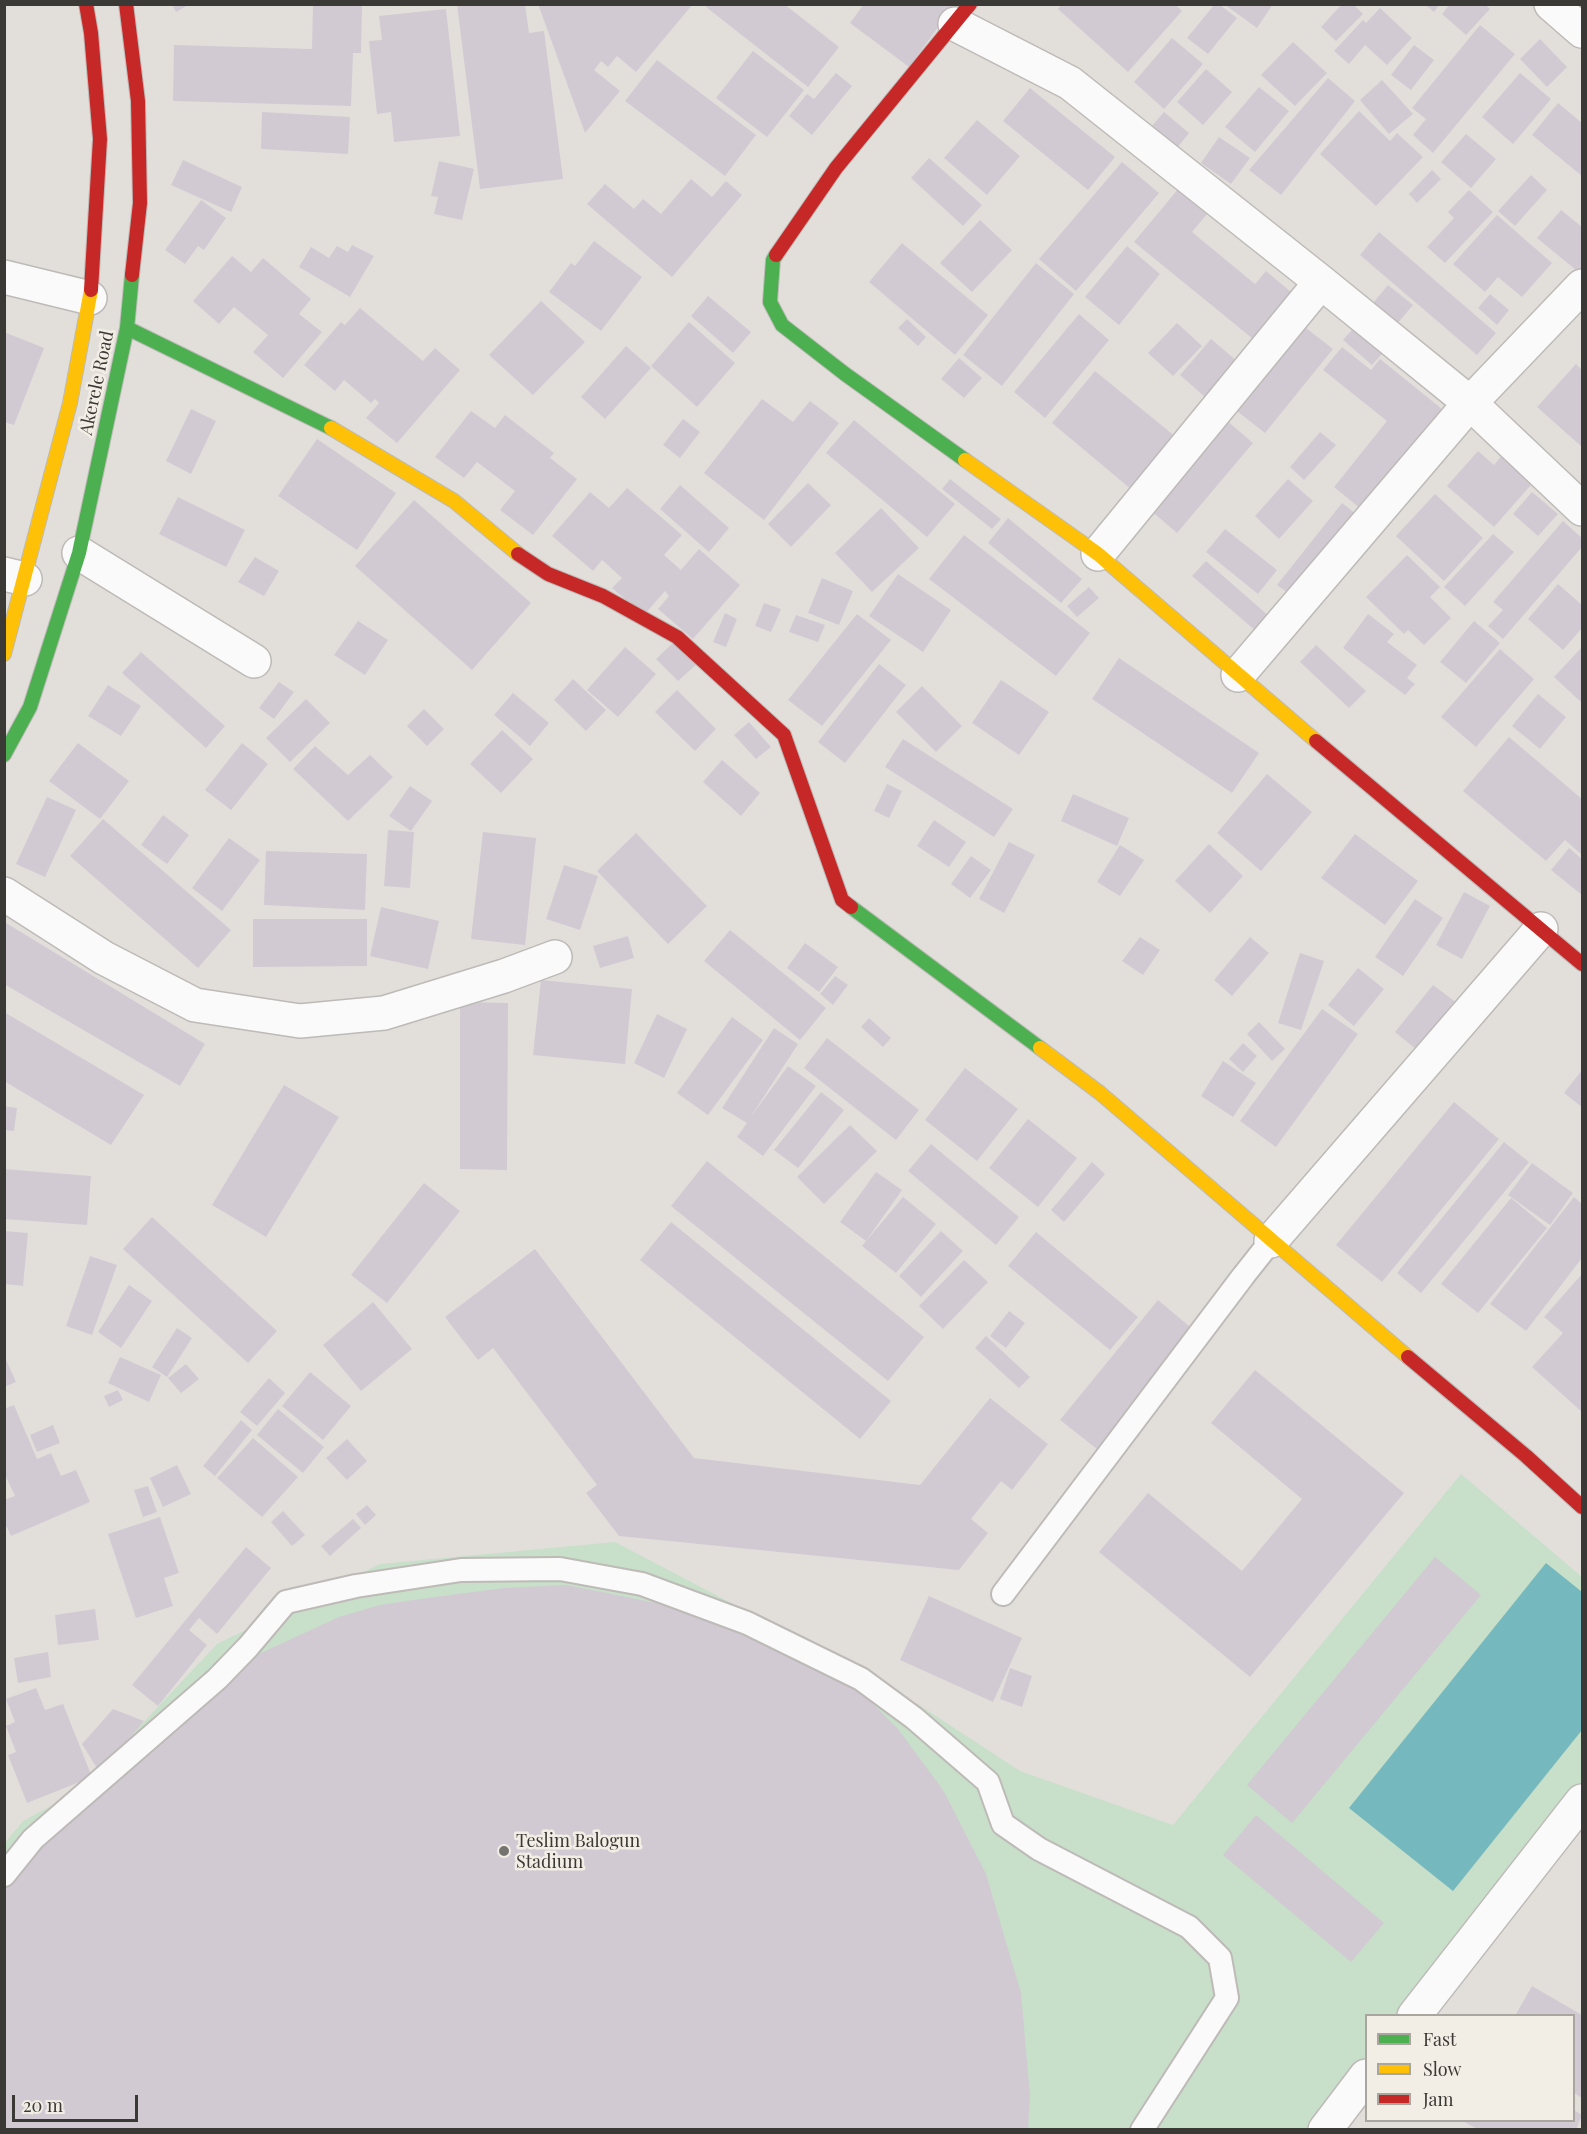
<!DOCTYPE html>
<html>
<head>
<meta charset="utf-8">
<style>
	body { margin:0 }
	#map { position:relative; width:1587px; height:2134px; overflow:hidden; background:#e2dfdb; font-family:"Playfair Display",serif }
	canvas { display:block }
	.frame { position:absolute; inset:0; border:6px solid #3b3935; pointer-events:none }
	.legend { position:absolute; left:1365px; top:2014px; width:210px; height:108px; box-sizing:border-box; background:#f3eee5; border:2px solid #a9a69f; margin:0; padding:8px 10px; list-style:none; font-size:18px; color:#3b3935 }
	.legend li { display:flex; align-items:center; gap:12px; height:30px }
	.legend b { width:30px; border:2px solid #a9a69f }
	.scale { position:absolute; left:12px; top:2095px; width:126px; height:27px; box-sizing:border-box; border:3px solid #3b3935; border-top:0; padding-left:8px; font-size:18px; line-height:21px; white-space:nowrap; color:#3b3935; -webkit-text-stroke:4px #f3eee5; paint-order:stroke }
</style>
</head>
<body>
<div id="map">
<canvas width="1587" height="2134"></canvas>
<div class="frame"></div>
<ul class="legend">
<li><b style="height:8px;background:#4caf50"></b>Fast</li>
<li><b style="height:8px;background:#ffc107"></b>Slow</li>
<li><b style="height:8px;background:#c62828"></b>Jam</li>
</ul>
<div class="scale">20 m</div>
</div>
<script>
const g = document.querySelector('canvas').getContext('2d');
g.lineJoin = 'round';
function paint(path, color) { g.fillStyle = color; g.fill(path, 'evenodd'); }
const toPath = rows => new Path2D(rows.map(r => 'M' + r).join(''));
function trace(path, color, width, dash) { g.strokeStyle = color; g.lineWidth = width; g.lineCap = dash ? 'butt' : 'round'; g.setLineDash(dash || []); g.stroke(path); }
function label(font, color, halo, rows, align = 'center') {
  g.font = font + ' "Playfair Display",serif'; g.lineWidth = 5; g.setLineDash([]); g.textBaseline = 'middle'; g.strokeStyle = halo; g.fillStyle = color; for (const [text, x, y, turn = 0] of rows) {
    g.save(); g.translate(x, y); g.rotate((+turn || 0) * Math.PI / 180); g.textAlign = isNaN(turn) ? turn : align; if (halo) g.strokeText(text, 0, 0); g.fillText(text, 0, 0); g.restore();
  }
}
const green = toPath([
	[1461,1474,1582,1577,1582,1826,1431,2015,1366,2016,1366,2096,1340,2129,5,2129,4,1844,23,1821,79,1791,217,1644,380,1564,615,1542,893,1688,1020,1771,1173,1825]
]);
const water = toPath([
	[1546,1563,1582,1592,1582,1730,1453,1891,1349,1808]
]);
const building = toPath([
	[172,4,190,4,176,12],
	[313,4,362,4,361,53,353,53,351,106,173,101,174,45,312,49],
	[457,4,525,4,529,33,544,31,563,179,480,189],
	[538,4,693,4,636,72,617,56,608,67,601,61,594,70,620,91,585,133],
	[708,4,784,4,839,47,808,87,706,7],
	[864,4,955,4,909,67,850,23],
	[1062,4,1175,4,1182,11,1128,72,1058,9],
	[1224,4,1273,4,1257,28],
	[1342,4,1353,4,1363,14,1336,41,1321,27],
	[1424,4,1440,4,1434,12],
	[1450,4,1485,4,1490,9,1466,35,1442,14],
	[1214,5,1220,5,1237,18,1208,54,1187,38],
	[1380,8,1412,38,1387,65,1365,45,1349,64,1334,51,1363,20,1366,23],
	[446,9,460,136,394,142,391,112,377,114,369,41,382,40,379,16],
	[1480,25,1515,54,1433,153,1413,135,1426,119,1412,108],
	[1172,38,1203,64,1164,109,1134,82],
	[1540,39,1567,67,1547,87,1520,59],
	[1293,42,1327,73,1295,106,1261,75],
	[1414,45,1434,60,1411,90,1391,75],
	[753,51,804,90,767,137,716,98],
	[657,60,756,135,725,176,625,101],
	[1206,69,1232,92,1203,125,1177,102],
	[836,73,852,86,812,135,789,116,807,94,814,99],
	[1520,73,1551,99,1513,144,1482,117],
	[1328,78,1355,101,1281,195,1249,170],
	[1382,80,1413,114,1389,134,1360,100],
	[1259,87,1289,111,1255,152,1225,127],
	[1030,88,1115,157,1088,190,1003,121],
	[1558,103,1582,123,1582,176,1532,135],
	[1359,111,1390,141,1397,133,1423,157,1376,206,1320,154],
	[262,112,350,117,348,154,261,149],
	[1164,112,1189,133,1177,148,1151,127],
	[977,120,1020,156,987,195,944,158],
	[1466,134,1496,159,1471,188,1441,162],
	[1219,137,1250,158,1231,184,1201,163],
	[929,158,982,205,963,226,911,178],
	[183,160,242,187,231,212,171,185],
	[439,161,474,169,462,220,434,214,438,197,431,196],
	[1122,162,1159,193,1076,291,1039,259],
	[1432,170,1441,179,1417,203,1409,194],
	[1531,175,1547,190,1515,226,1498,211],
	[691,179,712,197,726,181,742,195,672,277,587,204,605,184,634,209,643,199,661,214],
	[1179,188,1208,213,1192,232,1255,284,1266,271,1297,297,1258,343,1134,242],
	[1469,190,1493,212,1445,263,1427,247,1454,218,1448,212],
	[201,200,226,218,204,250,198,246,185,264,165,250],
	[1561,210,1582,227,1582,236,1581,238,1582,240,1582,275,1537,238],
	[1497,215,1552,263,1522,297,1498,277,1485,292,1453,264],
	[980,220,1012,250,972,292,940,263],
	[1379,232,1496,333,1477,355,1360,255],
	[594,241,642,277,601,331,549,292,571,263,575,266],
	[902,243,988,315,955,355,869,282],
	[352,245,374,256,350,297,299,267,311,247,329,258,337,246,348,252],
	[1127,246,1160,274,1119,325,1085,297],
	[232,256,251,272,263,258,311,299,299,314,322,332,283,378,253,352,268,335,234,307,219,324,193,301],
	[1036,263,1074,294,1002,386,963,355],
	[1388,285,1413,305,1397,324,1373,303],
	[1490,294,1509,310,1497,325,1478,308],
	[708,296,751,332,733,353,691,316],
	[541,301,585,342,533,395,489,355],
	[360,308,423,361,435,348,460,370,397,443,366,418,379,403,375,399,371,403,344,380,335,391,304,365,341,322,345,325],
	[1079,314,1109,340,1045,418,1014,392],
	[907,319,926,337,918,346,898,328],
	[689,322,735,363,697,407,651,366],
	[1177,323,1202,346,1173,376,1148,353],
	[1358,323,1388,347,1372,365,1343,340],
	[1301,324,1333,349,1265,433,1233,408],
	[4,332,44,348,14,425,4,422],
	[1211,339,1238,362,1206,398,1180,375],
	[626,346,651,368,605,419,581,397],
	[1342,347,1371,370,1380,359,1442,409,1361,509,1334,487,1387,421,1323,370],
	[959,358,982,378,964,398,941,379],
	[1576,364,1582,370,1582,447,1537,407],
	[1095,371,1182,442,1138,495,1052,423],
	[762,399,793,422,810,401,839,423,764,520,704,473],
	[191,409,216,421,191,474,166,461],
	[471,411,495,428,505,415,554,453,550,458,577,479,533,535,500,510,515,491,477,462,464,478,435,457],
	[683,419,700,432,680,458,663,445],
	[854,420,955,504,927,537,826,453],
	[1226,420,1253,443,1177,533,1149,509],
	[1320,432,1336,445,1304,480,1290,467],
	[317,439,396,493,357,550,278,496],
	[1506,450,1537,478,1494,527,1447,486,1478,451,1494,465],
	[950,479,1001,519,992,529,942,489],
	[1288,479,1313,501,1279,539,1255,516],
	[808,483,831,505,791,547,768,524],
	[680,485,729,528,709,552,660,509],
	[627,488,682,535,664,555,681,570,699,549,740,585,693,639,658,609,669,596,665,591,644,615,612,588,622,578,602,560,593,571,552,536,590,492,609,508],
	[1532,492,1558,514,1538,536,1513,514],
	[1435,494,1483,538,1444,581,1396,536],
	[178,497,245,530,226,567,159,534],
	[414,500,531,603,472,670,355,566],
	[1342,503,1360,517,1296,599,1277,585],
	[881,508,919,548,872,592,835,553],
	[1008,518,1082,579,1061,603,988,543],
	[1563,521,1582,538,1582,547,1503,639,1488,626,1503,610,1493,602],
	[1225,529,1277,570,1258,594,1206,552],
	[1493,534,1514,552,1465,606,1444,587],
	[964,535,1090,633,1056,676,929,579],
	[1407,555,1440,587,1430,597,1451,618,1424,645,1408,630,1404,634,1366,597],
	[255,557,279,571,264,596,238,582],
	[1206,561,1270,617,1257,632,1192,576],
	[898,574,951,610,923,652,869,616],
	[822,578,853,591,839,625,808,613],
	[1558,584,1582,605,1582,628,1563,650,1528,619],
	[1089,587,1099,598,1077,617,1067,606],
	[764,603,781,609,771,632,755,626],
	[725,613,737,619,726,647,713,642],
	[857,614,891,640,822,726,788,700],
	[1368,614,1394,634,1387,642,1417,665,1407,678,1415,684,1405,695,1343,648],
	[796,615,825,625,818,642,789,632],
	[358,621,388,640,365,675,334,655],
	[1474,621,1500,643,1466,683,1440,662],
	[677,639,699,662,678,681,656,659],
	[1316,645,1366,691,1349,708,1300,662],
	[625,647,656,674,618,717,587,690],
	[1582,647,1582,703,1554,677],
	[1500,649,1534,679,1476,747,1441,717],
	[141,652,225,726,206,748,122,673],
	[1119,658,1259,753,1232,793,1092,699],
	[879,664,906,685,845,763,818,742],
	[573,679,606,710,586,731,554,700],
	[1001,680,1049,712,1019,755,972,723],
	[279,682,294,692,274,719,259,708],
	[108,685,141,706,121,736,88,716],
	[922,686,962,726,936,752,896,712],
	[677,690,716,729,695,751,655,712],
	[513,693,549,723,530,746,494,715],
	[1538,694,1566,717,1540,749,1512,726],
	[306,699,330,723,290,762,266,738],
	[424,709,444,729,427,746,407,726],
	[749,722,771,747,756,759,734,735],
	[502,730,533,759,501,793,470,764],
	[1509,737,1582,799,1582,855,1565,840,1546,861,1463,791],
	[903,739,1013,809,994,837,885,767],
	[78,743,129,781,100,819,49,781],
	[242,743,268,764,231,810,205,790],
	[315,746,348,775,370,755,393,777,348,821,293,769],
	[722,760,760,793,741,816,703,782],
	[1267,774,1312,812,1261,871,1217,833],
	[887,784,902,791,889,818,874,811],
	[410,786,432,801,411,831,389,816],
	[1073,794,1129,818,1117,846,1061,821],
	[47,797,76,810,45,877,16,864],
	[163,815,189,835,167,864,141,845],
	[103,819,231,930,198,968,70,856],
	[934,820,966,842,949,867,917,846],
	[388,830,414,832,410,888,384,886],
	[483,832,536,838,525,945,471,939],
	[636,833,707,906,668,944,597,871],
	[1355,834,1418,881,1385,925,1321,878],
	[229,838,260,860,222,911,192,888],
	[1009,842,1035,855,1004,913,979,899],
	[1209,844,1243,876,1210,913,1175,881],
	[1120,845,1144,860,1120,896,1097,882],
	[1569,848,1582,859,1582,895,1551,870],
	[266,851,367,854,365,910,264,905],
	[971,856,991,870,970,898,951,884],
	[564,865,598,876,580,930,546,919],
	[1464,892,1490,906,1462,959,1436,945],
	[1415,899,1443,918,1403,976,1375,957],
	[381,907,439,921,428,969,370,956],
	[253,919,367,919,367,966,253,967],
	[6,923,205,1044,180,1086,4,984,4,926],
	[730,930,826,1008,800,1040,704,961],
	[628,936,634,958,600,968,593,946],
	[1140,937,1160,950,1143,975,1122,961],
	[1250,937,1269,953,1232,996,1214,980],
	[805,943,838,967,819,992,787,968],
	[1300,953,1324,961,1301,1030,1278,1023],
	[1358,968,1384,989,1354,1026,1328,1005],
	[835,976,848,985,833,1005,820,994],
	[541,980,632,989,625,1064,533,1055],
	[1433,985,1461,1006,1422,1054,1395,1032],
	[460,1002,508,1003,507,1170,460,1169],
	[1322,1009,1358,1034,1276,1147,1240,1121],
	[4,1012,144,1095,111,1145,4,1081],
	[657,1014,687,1029,664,1078,634,1063],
	[732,1017,763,1040,708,1115,677,1093],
	[869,1018,891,1038,883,1047,861,1027],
	[1259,1022,1285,1049,1272,1061,1247,1034],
	[774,1028,798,1044,750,1118,788,1066,816,1086,763,1156,737,1137,747,1123,722,1108],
	[827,1038,919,1110,896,1140,804,1068],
	[1243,1043,1257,1056,1243,1072,1229,1059],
	[1223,1061,1256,1083,1233,1117,1201,1096],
	[965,1068,1018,1109,977,1161,925,1120],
	[1582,1070,1582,1107,1564,1093],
	[284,1085,339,1117,266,1237,212,1205],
	[821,1092,844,1110,798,1168,774,1150],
	[1454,1102,1499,1139,1382,1282,1336,1245],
	[4,1106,17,1108,14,1131,4,1130],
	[1028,1119,1077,1158,1038,1207,989,1168],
	[850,1125,877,1151,824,1204,797,1177],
	[1504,1142,1529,1162,1421,1293,1397,1273],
	[931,1144,1019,1217,996,1245,908,1171],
	[707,1161,924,1337,888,1381,671,1206],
	[1092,1162,1105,1174,1064,1222,1051,1210],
	[1532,1163,1573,1193,1550,1225,1508,1195],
	[4,1169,91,1176,87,1225,4,1219],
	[876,1172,902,1190,866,1241,840,1222],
	[424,1183,460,1211,387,1303,351,1275],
	[903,1197,936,1224,896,1273,862,1246],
	[1574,1197,1582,1204,1582,1258,1526,1331,1490,1304],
	[1511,1198,1547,1228,1478,1313,1441,1284],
	[152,1217,277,1331,248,1363,123,1249],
	[671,1222,891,1401,860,1439,640,1260],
	[4,1231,28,1233,23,1286,4,1284],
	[941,1231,963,1251,921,1297,899,1276],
	[1036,1232,1138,1317,1110,1350,1008,1266],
	[535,1249,694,1458,920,1485,990,1398,1048,1444,1012,1490,1001,1481,971,1519,988,1533,959,1570,619,1536,586,1493,597,1485,493,1348,478,1360,445,1317],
	[90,1256,117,1265,92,1335,66,1326],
	[964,1260,988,1282,943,1329,919,1306],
	[1582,1274,1582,1412,1532,1367,1563,1333,1544,1317],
	[129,1285,152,1301,121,1348,98,1332],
	[1158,1300,1195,1331,1097,1449,1060,1420],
	[373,1302,412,1349,361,1391,323,1345],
	[1009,1311,1025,1323,1006,1348,990,1336],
	[177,1328,192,1338,167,1377,152,1367],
	[986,1336,1030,1377,1019,1388,975,1348],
	[4,1355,16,1382,4,1387],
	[120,1357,161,1375,149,1402,108,1383],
	[186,1364,199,1379,181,1393,168,1378],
	[1255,1370,1404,1493,1250,1677,1099,1552,1148,1493,1242,1571,1302,1499,1211,1423],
	[310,1372,351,1406,323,1440,282,1406],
	[269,1378,285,1393,257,1426,240,1412],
	[118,1390,123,1400,109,1407,104,1396],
	[14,1405,37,1459,51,1453,61,1476,76,1470,90,1502,11,1536,4,1521,4,1500,15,1496,4,1473,4,1409],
	[278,1409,324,1447,303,1473,257,1435],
	[241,1420,252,1430,215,1476,203,1466],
	[53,1425,60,1443,37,1452,30,1435],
	[253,1438,298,1477,262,1517,217,1478],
	[347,1439,367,1461,347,1480,326,1458],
	[177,1465,191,1494,163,1507,150,1478],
	[148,1486,157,1512,143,1517,134,1490],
	[367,1505,376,1515,365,1525,356,1514],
	[283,1511,305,1535,292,1546,271,1522],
	[160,1517,179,1573,164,1578,173,1606,136,1618,108,1534],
	[353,1519,361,1528,330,1556,321,1546],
	[246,1547,271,1568,217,1634,199,1618,189,1630,207,1645,158,1706,132,1685],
	[1435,1557,1481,1595,1292,1823,1247,1785],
	[567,1585,656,1603,765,1638,859,1690,898,1729,943,1790,986,1874,1021,1993,1030,2096,1028,2130,4,2130,4,1887,89,1783,218,1683,263,1652,339,1617,380,1605,420,1599,504,1588],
	[929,1596,1022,1638,993,1702,900,1660],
	[95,1609,99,1640,58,1645,55,1615],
	[48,1652,51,1677,18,1683,14,1658],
	[1010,1668,1032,1676,1022,1707,1000,1699],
	[36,1688,45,1710,63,1704,92,1777,27,1803,8,1755,16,1752,6,1726,15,1722,6,1699],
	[113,1709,144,1721,100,1773,82,1744],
	[1256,1815,1384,1923,1351,1962,1223,1855],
	[1532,1986,1582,2015,1582,2098,1574,2093,1574,2016,1515,2016],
	[1574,2110,1582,2115,1576,2130,1479,2130,1461,2120,1574,2120]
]);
const lane = toPath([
	[1003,1594,1244,1275,1271,1241],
	[4,1875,33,1839,217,1679,248,1647,286,1602,356,1586,461,1570,560,1569,642,1584,747,1623,861,1679,914,1718,988,1782,1003,1824,1039,1849,1189,1927,1220,1958,1227,1998,1142,2130]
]);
const street = toPath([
	[1551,4,1582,31],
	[955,24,1070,83,1321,282,1470,403,1582,509],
	[4,277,90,298],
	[79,553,254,661],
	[1098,554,1321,282],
	[4,574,25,579],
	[1238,675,1470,403,1582,286],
	[4,894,104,958,195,1005,300,1021,384,1013,504,976,555,957],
	[1271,1241,1541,929],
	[1414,2016,1582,1801],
	[1325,2130,1366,2076]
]);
const fast = toPath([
	[776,255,773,260,770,302,782,325,845,374,965,460],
	[127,328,331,428],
	[4,755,30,707,79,553,127,328,132,275],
	[851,907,1040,1048]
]);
const slow = toPath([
	[331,428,454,501,518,554],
	[965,460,1098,554,1316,741],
	[4,654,70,403,91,290],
	[1040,1048,1100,1093,1408,1357]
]);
const jam = toPath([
	[86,4,91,33,100,139,91,290],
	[126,4,138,101,140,203,132,275],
	[776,255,836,168,970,4],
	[518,554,548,574,603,596,677,637,784,735,842,900,851,907],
	[1316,741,1582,964],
	[1408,1357,1526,1456,1582,1507]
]);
const markers = [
	[504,1851,6,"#75736f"]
];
const streetNames = [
	["Akerele Road",97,383,-78]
];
const poiNames = [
	["Teslim Balogun",516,1841],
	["Stadium",516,1862]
];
paint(green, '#c8dfc9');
paint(water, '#75b8be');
paint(building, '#d1cad3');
trace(lane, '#bdbab7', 26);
trace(street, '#bdbab7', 36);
trace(fast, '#bdbab7', 16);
trace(slow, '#bdbab7', 16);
trace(jam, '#bdbab7', 16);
trace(lane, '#fbfafa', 22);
trace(street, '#fbfafa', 33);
trace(fast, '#4caf50', 14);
trace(slow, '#ffc107', 14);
trace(jam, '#c62828', 14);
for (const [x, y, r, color] of markers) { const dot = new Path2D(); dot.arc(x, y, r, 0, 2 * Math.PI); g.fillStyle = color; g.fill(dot); trace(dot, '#f3eee5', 2); }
label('18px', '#3b3935', '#f3eee5', streetNames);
label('18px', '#3b3935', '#f3eee5', poiNames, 'left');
</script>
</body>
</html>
